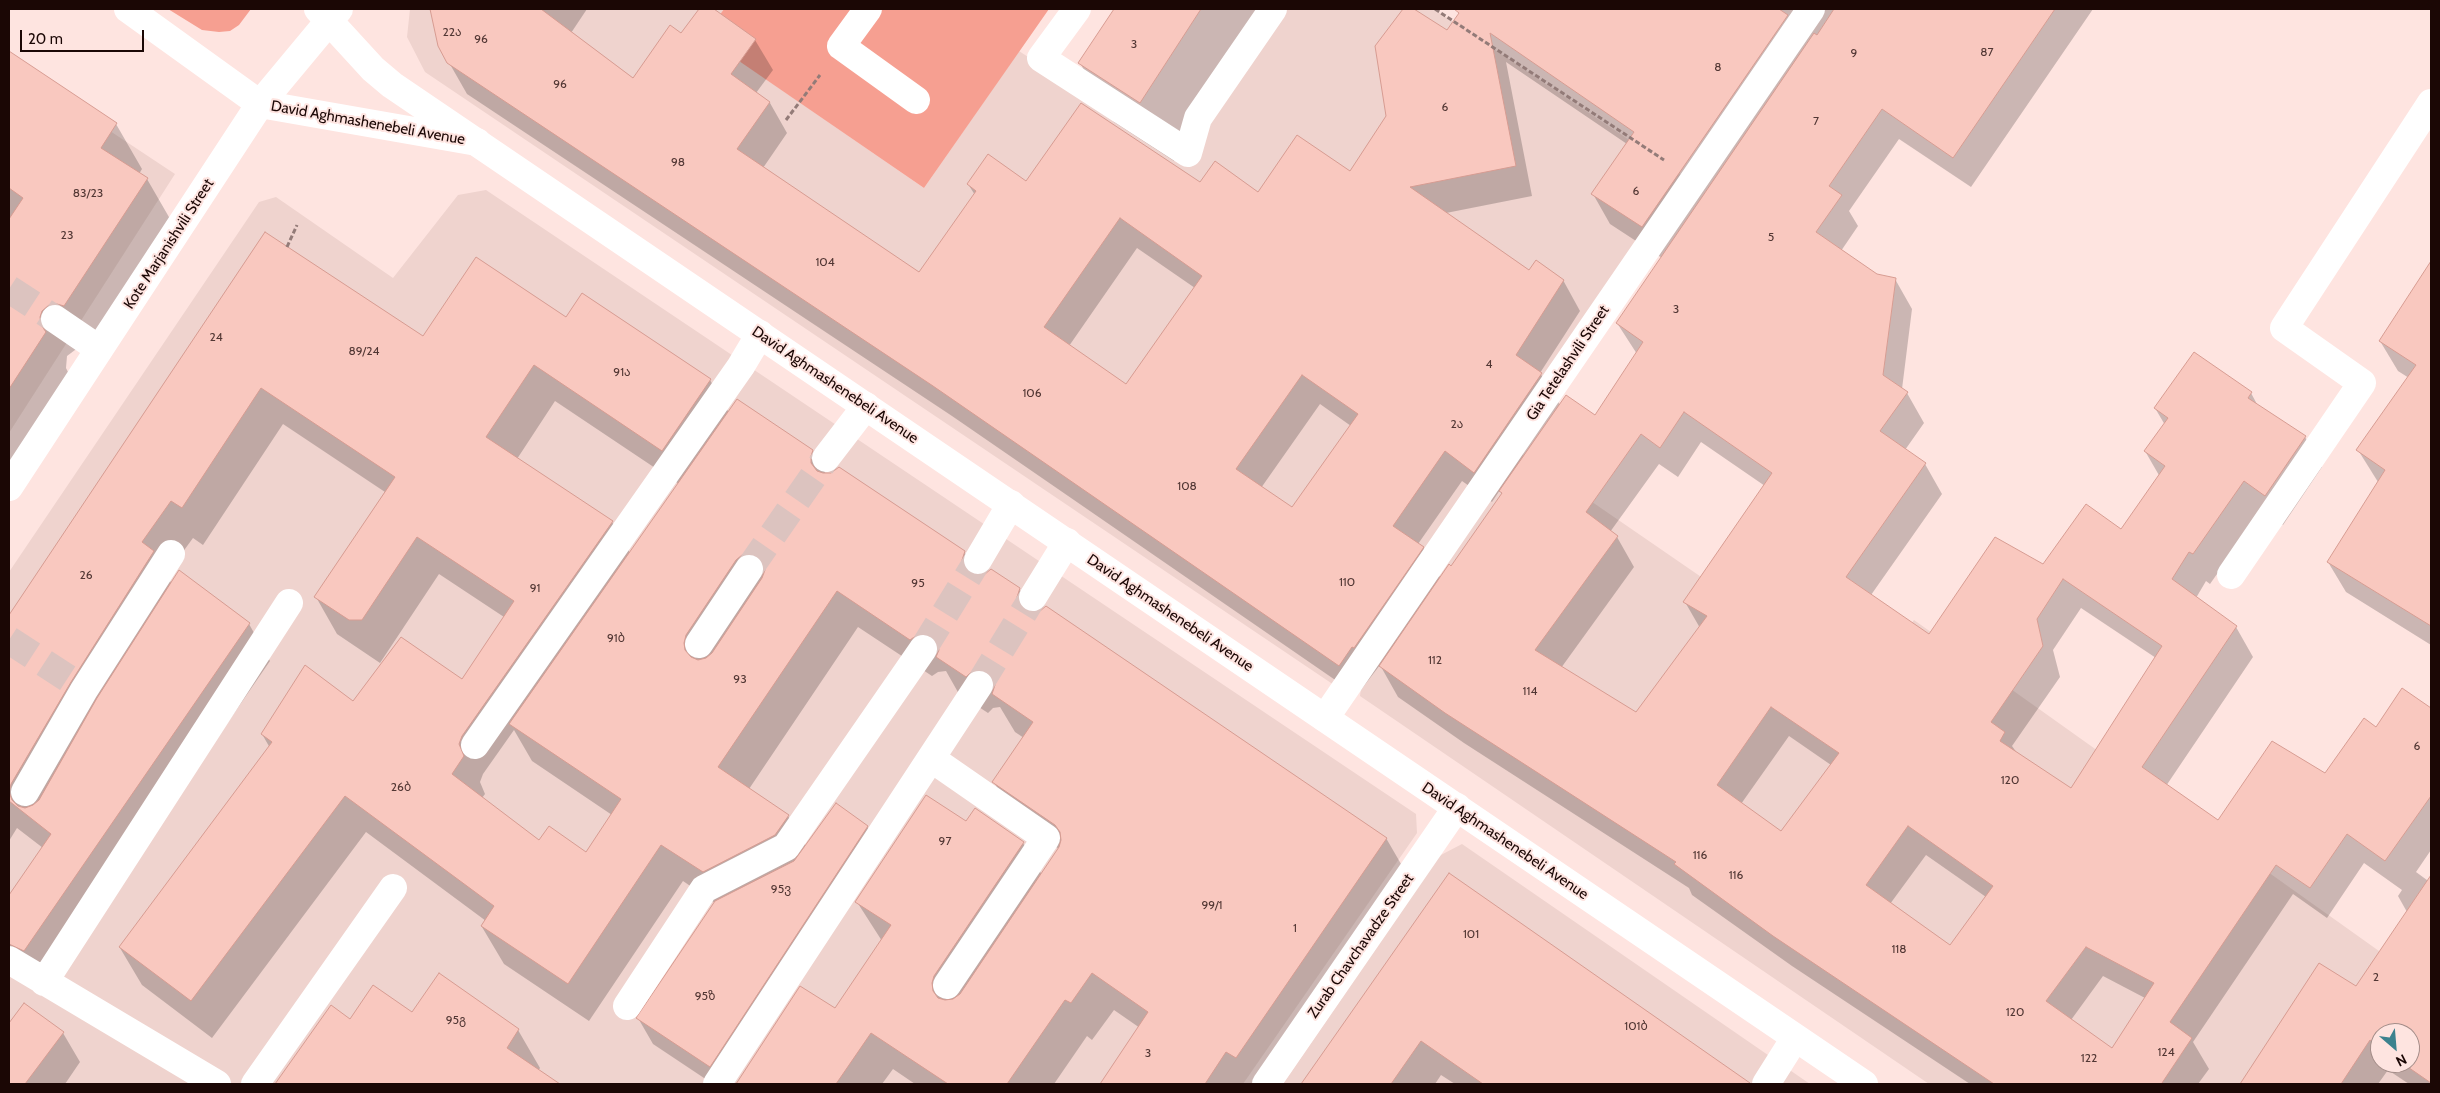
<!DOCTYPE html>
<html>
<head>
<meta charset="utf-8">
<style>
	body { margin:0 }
	#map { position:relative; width:2440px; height:1093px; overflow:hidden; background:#fee4e0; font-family:Cabin,sans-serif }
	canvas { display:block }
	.frame { position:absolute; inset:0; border:10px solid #1b0705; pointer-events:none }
	.north { position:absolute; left:2370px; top:1023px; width:50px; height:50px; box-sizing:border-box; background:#fee4e0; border:1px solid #a38c88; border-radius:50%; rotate:153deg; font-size:14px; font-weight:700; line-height:20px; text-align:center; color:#1b0705 }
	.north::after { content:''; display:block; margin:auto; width:18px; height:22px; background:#3c828e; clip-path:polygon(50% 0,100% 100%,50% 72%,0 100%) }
	.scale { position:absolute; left:20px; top:30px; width:124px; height:22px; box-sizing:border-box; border:2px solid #1b0705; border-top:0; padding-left:6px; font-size:15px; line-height:18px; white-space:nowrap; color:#1b0705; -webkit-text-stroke:4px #fee4e0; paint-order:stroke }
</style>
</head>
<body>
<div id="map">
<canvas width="2440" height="1093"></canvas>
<div class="frame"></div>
<div class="north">N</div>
<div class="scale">20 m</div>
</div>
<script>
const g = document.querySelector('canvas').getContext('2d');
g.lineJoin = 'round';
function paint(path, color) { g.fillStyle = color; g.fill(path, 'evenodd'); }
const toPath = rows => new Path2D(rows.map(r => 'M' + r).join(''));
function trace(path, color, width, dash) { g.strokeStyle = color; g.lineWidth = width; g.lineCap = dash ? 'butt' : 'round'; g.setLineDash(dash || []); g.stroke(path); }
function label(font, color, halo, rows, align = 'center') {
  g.font = font + ' Cabin,"Noto Sans Georgian",sans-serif'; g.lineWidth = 4; g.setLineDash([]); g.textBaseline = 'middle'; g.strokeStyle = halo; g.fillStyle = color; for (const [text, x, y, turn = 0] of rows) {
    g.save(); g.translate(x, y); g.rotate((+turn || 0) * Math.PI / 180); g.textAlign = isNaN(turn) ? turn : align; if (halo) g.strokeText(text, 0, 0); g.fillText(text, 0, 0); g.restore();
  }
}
const built = toPath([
	[410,9,724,9,705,37,924,188,1019,51,1167,149,1264,9,1434,9,1689,180,1334,685,425,72,407,37],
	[9,64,175,174,9,433],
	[486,190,1416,814,1417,833,1243,1084,9,1084,9,572,259,202,276,197,393,278,458,195],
	[1521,453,1864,689,1914,620,2431,988,2431,1084,1929,1084,1360,696,1362,681],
	[2380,1033,2410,1033,2410,1063,2380,1063],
	[1462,844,1810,1084,1283,1084,1439,856]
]);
const green = toPath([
	[168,9,251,9,239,25,230,31,219,32,202,30],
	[724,9,1049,9,924,188,704,37]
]);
const shadow = toPath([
	[436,9,587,9,571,33,634,79,682,34,700,9,711,9,755,40,773,70,756,93,770,103,787,133,763,168,919,274,975,195,968,184,1200,184,1258,194,1351,173,1388,116,1377,47,1405,9,1412,9,1447,32,1463,9,1937,9,1966,29,1980,9,2093,9,1971,187,1899,139,1849,211,1858,226,1841,251,1877,275,1895,279,1912,309,1902,389,1907,393,1924,423,1905,450,1925,464,1942,494,1871,595,1930,636,2044,566,2121,531,2160,477,2145,451,2165,425,2155,408,2251,393,2258,406,2305,437,2322,467,2283,525,2262,510,2210,584,2206,581,2196,598,2236,627,2253,657,2166,786,2219,822,2325,775,2376,728,2403,690,2431,710,2431,850,2416,872,2431,883,2431,1084,2409,1084,2388,1070,2378,1084,2241,1084,2320,965,2356,988,2407,912,2398,896,2402,890,2364,863,2327,918,2293,894,2193,1042,2209,1069,2198,1084,1970,1084,1792,966,1692,895,1689,888,1464,743,1398,697,1380,665,1357,695,952,416,467,94,439,45,434,18],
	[1506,62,1627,144,1593,194,1610,224,1662,258,1617,323,1637,354,1595,417,1560,405,1540,373,1580,311,1563,280,1530,271,1446,213,1532,196],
	[1137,248,1195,288,1127,386,1069,346],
	[1320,404,1351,426,1292,509,1261,488],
	[1701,442,1765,486,1685,602,1700,628,1636,714,1561,668,1634,567,1617,537,1610,532,1659,464,1678,477],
	[1462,481,1492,502,1500,490,1502,494,1452,568,1441,579,1423,547,1418,544],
	[2081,608,2156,658,2072,790,2017,753,2012,746,2060,677,2053,650],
	[1789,736,1831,765,1781,832,1741,804],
	[1926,855,1986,897,1950,946,1890,904],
	[2103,976,2145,998,2112,1049,2071,1020],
	[2380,1033,2410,1033,2410,1063,2380,1063],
	[1115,9,1273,9,1174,161,1114,122,1080,63],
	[9,53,116,124,142,169,139,174,147,179,173,224,83,348,75,350,67,356,66,368,71,378,9,492],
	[265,233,423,338,566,319,710,380,729,413,812,451,826,474,964,552,978,577,1019,589,1033,614,1386,838,1408,876,1265,1084,1102,1084,1140,1028,1114,1010,1092,1040,1087,1036,1054,1084,915,1084,893,1069,882,1084,737,1084,801,987,835,1010,882,941,857,902,966,823,975,810,1023,843,1042,875,1059,849,1015,819,994,782,1024,738,1015,732,1000,707,993,708,988,713,959,694,946,671,938,672,932,676,858,627,749,789,788,816,806,846,867,826,882,853,713,1084,653,1044,638,1018,715,903,683,881,589,1021,504,964,482,927,486,921,366,832,212,1038,142,985,120,948,270,748,262,734,353,702,462,681,504,617,439,574,380,663,337,634,316,597,385,492,283,424,203,545,193,538,166,575,172,584,249,624,270,661,47,985,9,953,9,898,43,848,17,828,9,841,9,617],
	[555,401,679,484,630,553,612,522,517,459],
	[514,730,532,761,612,815,586,853,540,842,482,798,485,794,480,782,483,774],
	[2420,281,2431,288,2431,645,2346,592,2328,562,2378,482,2358,450,2409,378,2398,371,2380,341],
	[1449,875,1750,1084,1455,1084,1441,1075,1435,1084,1303,1084],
	[24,1004,63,1033,80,1062,65,1084,9,1084,9,1025],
	[331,1006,350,1020,412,1014,518,1030,540,1068,538,1071,558,1084,277,1084]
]);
const building = toPath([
	[430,9,541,9,633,78,670,25,681,33,699,9,714,9,756,39,731,74,770,102,737,149,919,272,976,191,967,184,988,154,1026,181,1081,103,1200,182,1215,161,1258,192,1297,135,1350,171,1386,116,1375,46,1403,9,1414,9,1447,30,1459,13,1454,9,1779,9,1788,15,1642,227,1591,194,1634,132,1490,33,1516,166,1410,187,1529,270,1536,260,1564,280,1516,355,1542,373,1474,473,1445,451,1393,526,1424,547,1354,648,1352,647,1339,666,933,386,447,63,438,46,430,9],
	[1120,218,1202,276,1126,384,1044,327,1120,218],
	[1302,375,1358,414,1292,507,1236,469,1302,375],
	[1114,9,1201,9,1140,103,1078,63,1114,9],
	[1834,9,2055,9,1953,158,1882,109,1829,186,1842,195,1816,232,1877,274,1896,278,1883,375,1908,392,1880,431,1926,463,1846,577,1929,634,1995,537,2043,564,2086,504,2121,529,2165,466,2144,451,2168,418,2154,408,2194,352,2252,392,2248,398,2306,436,2265,496,2244,481,2193,554,2189,552,2172,579,2237,626,2142,767,2218,820,2272,741,2325,773,2364,718,2376,727,2402,688,2431,708,2431,796,2385,861,2347,834,2310,888,2276,865,2170,1022,2192,1038,2162,1083,2164,1084,1994,1084,1773,936,1674,864,1676,862,1445,713,1379,666,1449,564,1451,566,1502,493,1499,491,1566,395,1595,415,1643,342,1616,323,1814,33,1817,35,1834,9],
	[1684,412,1772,473,1683,602,1707,616,1636,712,1535,650,1618,536,1586,512,1641,434,1660,448,1684,412],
	[2063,579,2162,646,2071,788,2000,741,2005,732,1991,722,2043,646,2037,619,2063,579],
	[1771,707,1839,753,1781,831,1717,785,1771,707],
	[1908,826,1993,886,1950,945,1866,885,1908,826],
	[2086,947,2154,983,2112,1048,2046,1001,2086,947],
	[9,51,117,123,101,148,148,178,64,306,57,304,49,305,42,311,40,317,41,325,46,332,9,389,9,219,23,198,9,188,9,51],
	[265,232,423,336,476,257,566,317,582,293,711,379,662,451,534,365,486,437,613,521,462,736,459,744,464,756,452,774,539,840,549,826,586,852,621,799,509,724,737,399,813,450,811,456,811,463,817,471,823,473,831,473,839,467,965,551,962,560,964,567,970,573,978,576,985,574,991,569,1020,588,1017,597,1019,604,1024,610,1033,613,1040,611,1046,606,1387,838,1236,1058,1226,1052,1205,1084,1100,1084,1148,1012,1092,973,1071,1003,1065,1000,1007,1084,948,1084,871,1033,836,1084,736,1084,800,986,835,1008,891,925,855,902,926,795,966,821,975,808,1024,842,934,976,932,983,933,991,938,998,945,1000,953,999,960,994,1059,847,1061,840,1060,832,1055,825,992,782,1033,722,992,694,995,685,993,678,988,672,979,669,972,671,966,677,936,657,939,650,937,643,931,636,925,634,917,635,910,640,837,591,718,767,789,815,775,835,703,872,661,845,568,984,481,926,494,906,345,796,191,1001,119,947,272,742,261,734,305,665,353,701,401,637,462,679,514,601,417,537,362,620,349,620,314,597,395,477,261,388,182,508,171,501,142,542,154,551,71,682,11,784,9,792,12,800,18,806,25,808,33,805,39,800,97,698,179,570,250,623,24,951,9,944,9,895,51,834,9,801,9,615,265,232],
	[750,553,757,556,763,562,765,570,762,578,712,653,706,658,698,660,691,657,685,650,684,643,686,635,736,560,742,555,750,553],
	[2431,261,2431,626,2327,562,2385,470,2356,450,2416,365,2379,341,2431,261],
	[836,803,868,826,710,1067,636,1018,715,901,794,861,836,803],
	[1449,873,1750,1083,1751,1084,1483,1084,1421,1041,1391,1084,1301,1084,1449,873],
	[2431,875,2431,1083,2402,1063,2410,1063,2410,1033,2380,1033,2380,1047,2370,1040,2341,1084,2240,1084,2319,963,2356,986,2431,875],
	[439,973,519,1029,507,1048,560,1084,275,1084,331,1005,350,1019,373,985,412,1012,439,973],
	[24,1003,64,1032,25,1084,9,1084,9,1023,24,1003]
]);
const minorTunnel = toPath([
	[9,289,55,319],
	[749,569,826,458],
	[9,640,69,679],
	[923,649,978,560],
	[979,685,1033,597]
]);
const path = toPath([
	[1435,9,1664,160],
	[786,120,820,75],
	[287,247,297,225]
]);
const minor = toPath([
	[868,9,841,46,916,100],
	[1077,9,1041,58,1188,153,1198,118,1273,9],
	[260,104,477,142],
	[55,319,99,349],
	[826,458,866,406],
	[978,560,1011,504],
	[2231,575,2362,383,2284,328,2431,103],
	[1033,597,1067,542],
	[699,644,749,569],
	[1325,718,1811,9],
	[475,745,741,366,760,334],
	[932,759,1046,838,947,985],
	[25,792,84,690,171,554],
	[9,960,217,1084],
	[44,982,289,603],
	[627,1006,704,889,786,847,923,649],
	[255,1084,393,888],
	[717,1084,979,685],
	[1266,1084,1457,807],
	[1766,1084,1795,1038]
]);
const major = toPath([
	[128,9,260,104],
	[318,9,373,69,392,85,1864,1084],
	[9,487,260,104,339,9]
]);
const numberNames = [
	["22ა",452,32],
	["96",481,39],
	["3",1134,44],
	["87",1987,52],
	["9",1854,53],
	["8",1718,67],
	["96",560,84],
	["6",1445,107],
	["7",1816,121],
	["98",678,162],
	["6",1636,191],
	["83/23",88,193],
	["23",67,235],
	["5",1771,237],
	["104",825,262],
	["3",1676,309],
	["24",216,337],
	["89/24",364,351],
	["4",1489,364],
	["91ა",622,372],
	["106",1032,393],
	["2ა",1457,424],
	["108",1187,486],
	["26",86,575],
	["110",1347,582],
	["95",918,583],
	["91",535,588],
	["91ბ",616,638],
	["112",1435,660],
	["93",740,679],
	["114",1530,691],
	["6",2417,746],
	["120",2010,780],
	["26ბ",401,787],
	["97",945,841],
	["116",1700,855],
	["116",1736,875],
	["95ვ",781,889],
	["99/1",1212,905],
	["1",1295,928],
	["101",1471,934],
	["118",1899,949],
	["2",2376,977],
	["95ზ",705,996],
	["120",2015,1012],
	["95გ",456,1020],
	["101ბ",1636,1026],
	["124",2166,1052],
	["3",1148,1053],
	["122",2089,1058]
];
const streetNames = [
	["David Aghmashenebeli Avenue",368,123,10],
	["Kote Marjanishvili Street",169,244,-57],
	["Gia Tetelashvili Street",1568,363,-56],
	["David Aghmashenebeli Avenue",835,385,34],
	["David Aghmashenebeli Avenue",1170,613,34],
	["David Aghmashenebeli Avenue",1505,841,34],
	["Zurab Chavchavadze Street",1361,946,-55]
];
paint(built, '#efd3ce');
paint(green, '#f69f91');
paint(shadow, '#0003');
paint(building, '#f9c8bf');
trace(building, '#d79c92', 1);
trace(minorTunnel, '#dcc3bf', 28, [28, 14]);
trace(path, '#937b78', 3, [5, 2.5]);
trace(minor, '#fff', 28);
trace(major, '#fff', 28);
label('12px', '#523734', null, numberNames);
label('15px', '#1b0705', '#fee4e0', streetNames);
</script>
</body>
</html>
